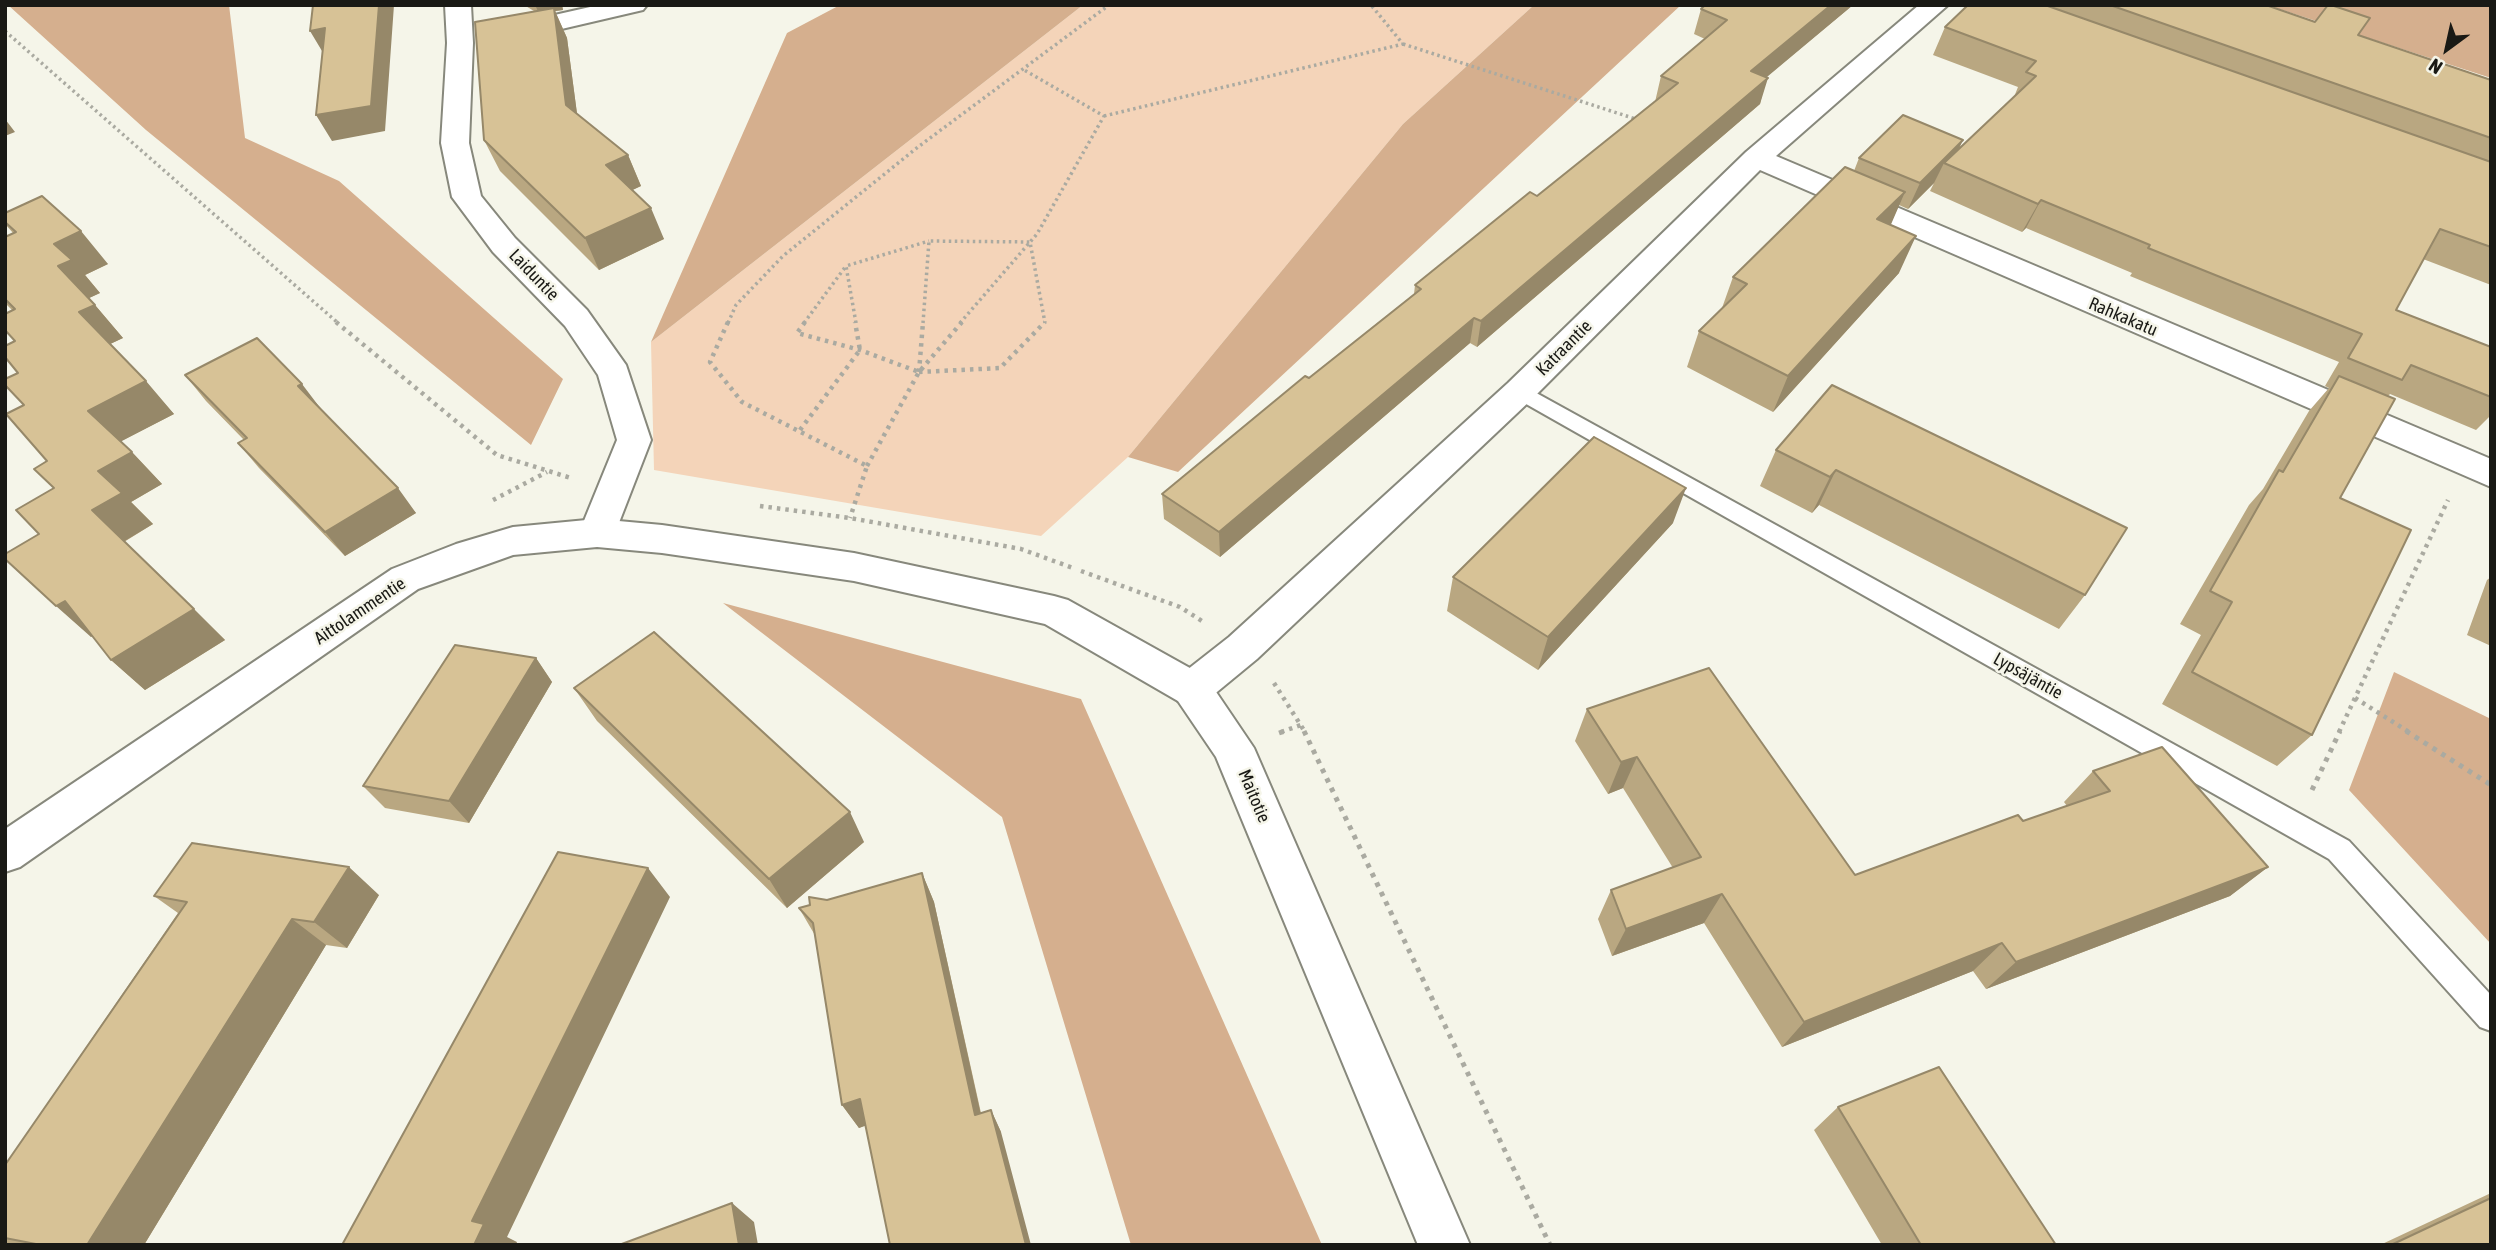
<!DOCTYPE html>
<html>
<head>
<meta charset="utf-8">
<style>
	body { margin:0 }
	#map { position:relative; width:2496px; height:1250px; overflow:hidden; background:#f5f5e9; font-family:"Asap Condensed",sans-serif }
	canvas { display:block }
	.frame { position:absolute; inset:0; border:7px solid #191915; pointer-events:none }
	.north { position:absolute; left:2412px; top:14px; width:70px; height:70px; -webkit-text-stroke:5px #f5f5e9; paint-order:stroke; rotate:213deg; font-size:19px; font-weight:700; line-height:28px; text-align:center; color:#191915 }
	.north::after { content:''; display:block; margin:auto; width:24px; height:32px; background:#191915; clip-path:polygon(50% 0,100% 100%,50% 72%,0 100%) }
</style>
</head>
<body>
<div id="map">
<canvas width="2496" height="1250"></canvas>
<div class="frame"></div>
<div class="north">N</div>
</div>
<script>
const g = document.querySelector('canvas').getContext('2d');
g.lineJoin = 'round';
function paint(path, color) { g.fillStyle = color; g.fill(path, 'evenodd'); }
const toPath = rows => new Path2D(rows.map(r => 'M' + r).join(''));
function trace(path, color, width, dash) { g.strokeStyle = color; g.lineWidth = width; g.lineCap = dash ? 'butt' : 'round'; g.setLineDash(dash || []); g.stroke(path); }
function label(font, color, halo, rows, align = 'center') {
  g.font = font + ' "Asap Condensed",sans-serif'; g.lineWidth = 5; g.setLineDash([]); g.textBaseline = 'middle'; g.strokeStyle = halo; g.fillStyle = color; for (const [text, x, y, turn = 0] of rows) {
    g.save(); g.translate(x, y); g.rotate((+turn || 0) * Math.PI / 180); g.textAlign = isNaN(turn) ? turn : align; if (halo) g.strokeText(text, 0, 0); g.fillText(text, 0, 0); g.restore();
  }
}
const green = toPath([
	[1083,5,1534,5,1403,124,1128,457,1041,536,654,470,651,342]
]);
const forest = toPath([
	[8,5,229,5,245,138,339,181,563,379,531,445,146,130],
	[840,5,1083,5,651,342,787,33],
	[1534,5,1681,5,1178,472,1128,457,1403,124],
	[2267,5,2491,5,2491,78],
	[723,603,1081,699,1322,1245,1131,1245,1002,817],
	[2394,672,2491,719,2491,944,2349,790]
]);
const pathFar2 = toPath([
	[5,31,338,323],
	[1403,44,1639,120],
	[1104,116,1403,44,1371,5],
	[728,323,736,305,783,256,918,147,1109,5],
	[804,323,846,266],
	[856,323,846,266,929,241],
	[923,323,929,241,1030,242,1045,323],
	[960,323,1037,234,1104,116,1024,70]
]);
const pathFar1 = toPath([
	[336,322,497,455,571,478],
	[728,322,710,362,742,402,867,466,850,518],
	[805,322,797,333,860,350,919,372],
	[919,372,923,322],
	[919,372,1000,368,1045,322],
	[800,430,860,350,855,322],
	[867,466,919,372,962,322],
	[493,500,547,472],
	[760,506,850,518,1021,549,1073,568],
	[1081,571,1180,607,1202,621],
	[1274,683,1305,732],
	[2355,698,2409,732],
	[1281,732,1301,725],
	[2339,732,2448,500]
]);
const path = toPath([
	[1304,731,1550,1245],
	[2406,731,2491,785],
	[1279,733,1285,731],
	[2312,790,2340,731]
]);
const service = toPath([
	[1520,384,2349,841,2491,995,2491,1031,2480,1027,2329,859,1512,396,1509,391,1512,386,1520,384]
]);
const minor = toPath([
	[445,5,471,5,473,43,469,143,481,196,515,238,587,310,626,365,651,440,615,533,610,543,597,547,584,543,579,533,617,440,598,375,565,326,493,252,452,197,441,143,447,43,445,5],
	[599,5,647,5,643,10,510,41,501,39,497,33,501,27,599,5],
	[1919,5,1948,5,1776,156,2491,459,2491,487,1760,170,1532,399,1257,659,1206,701,1192,705,1178,701,1172,689,1178,677,1229,637,1508,383,1746,152,1919,5]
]);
const tertiary = toPath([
	[597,519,662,525,854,553,1054,596,1068,600,1206,677,1254,748,1470,1245,1418,1245,1216,757,1178,701,1045,624,854,581,662,553,597,547,513,555,418,589,20,867,5,872,5,829,392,569,456,544,513,527,597,519]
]);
const wall = toPath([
	[524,5,562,5,563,10,555,11,567,38,577,114,628,155,641,186,632,190,664,239,599,270,500,171,484,140,534,11],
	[1853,5,1766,77,1760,104,1477,347,1470,343,1220,557,1164,519,1162,494,1414,294,1415,285,1537,196,1655,102,1661,76,1705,39,1694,34,1701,9],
	[1968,5,2266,5,2491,80,2491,285,2423,259,2396,310,2491,397,2491,415,2476,430,2390,394,2388,396,2340,498,2312,735,2277,766,2162,704,2201,635,2180,624,2249,505,2263,489,2309,411,2329,388,2325,386,2339,362,2130,276,2132,273,2026,228,2022,232,1930,191,1934,183,1908,209,1899,205,1890,225,1899,273,1773,412,1687,367,1699,331,1722,308,1733,277,1854,171,1859,158,1960,147,2014,97,2018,87,1933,55,1945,27],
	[5,213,108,264,85,275,100,293,89,298,123,338,110,344,174,414,121,441,162,484,131,502,153,524,124,542,225,640,145,690,111,660,92,636,91,637,39,534,53,488,47,461,24,405,18,373,12,310,5,303,5,237,13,233,5,224],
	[185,375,321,409,416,513,345,556,259,468,238,443,244,440,206,401],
	[1832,385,2085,595,2059,629,1819,505,1812,513,1760,486,1776,450],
	[1673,523,1538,670,1447,611,1453,577],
	[2491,577,2491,646,2467,635,2487,580],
	[536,658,552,682,469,823,385,808,363,786],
	[574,688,864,842,787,908,597,721],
	[1587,709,1855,875,2023,821,2067,806,2064,802,2093,771,2268,867,2230,896,1986,989,1973,971,1782,1047,1704,923,1612,956,1598,919,1611,890,1673,868,1623,788,1608,794,1575,741],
	[922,873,934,902,981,1113,991,1110,1001,1132,866,1125,859,1128,842,1105,816,937,799,908],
	[379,895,347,948,326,945,144,1245,8,1245,5,1244,5,1165,178,913,154,896],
	[1838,1107,2056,1245,1882,1245,1814,1130],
	[2491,1193,2491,1245,2380,1245]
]);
const shadedWall = toPath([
	[379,5,394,5,385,131,332,141,316,115],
	[535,5,562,5,563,10,555,11,567,38,580,136,566,105,540,15],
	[1831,5,1853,5,1743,97,1751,71],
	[325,28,325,56,310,31],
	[1768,78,1760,104,1477,347,1481,321],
	[5,119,15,132,5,136],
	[1963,140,1951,166,1944,163,1934,183,1908,209,1920,183],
	[628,155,641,186,620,196,606,165],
	[1905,192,1889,229,1877,219],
	[2041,200,2026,228,2022,232,2038,204],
	[651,208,664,239,599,270,585,238],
	[81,231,108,264,85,275,100,293,87,299,58,266,54,244],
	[1916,236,1899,273,1773,412,1788,376],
	[95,305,123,338,108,345,79,312],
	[1474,318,1470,343,1220,557,1219,532],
	[146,381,174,414,118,443,88,411],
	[302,384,321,409,298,386],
	[132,452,162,484,131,502,153,524,123,542,92,510,98,471],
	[1836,470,1819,505,1812,513,1830,477],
	[398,488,416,513,345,556,325,532],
	[1686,488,1673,523,1538,670,1548,637],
	[65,601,99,632,91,637,56,606],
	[194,609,225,640,145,690,111,660],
	[536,658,552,682,469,823,449,801],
	[1637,757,1623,788,1608,794,1621,762],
	[850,812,864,842,787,908,769,879],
	[349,867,379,895,347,948,314,922],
	[2268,867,2230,896,1986,989,2016,962],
	[648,868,670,897,507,1237,517,1242,516,1245,474,1245,472,1221],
	[922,873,934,902,986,1138,975,1115],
	[1722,894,1704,923,1612,956,1626,929],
	[292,919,326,945,144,1245,87,1245],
	[2002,943,1973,971,1782,1047,1804,1022],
	[860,1099,876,1122,859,1128,842,1105],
	[991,1110,1001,1132,1031,1245,1026,1245],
	[732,1203,754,1222,758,1245,739,1245]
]);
const building = toPath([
	[313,5,379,5,371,106,316,115,325,28,310,31,313,5],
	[1705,5,1831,5,1751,71,1768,78,1481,321,1474,318,1219,532,1162,494,1305,376,1309,378,1421,289,1415,285,1530,192,1537,196,1678,83,1661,76,1727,20,1701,9,1705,5],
	[1968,5,2045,5,2491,162,2491,247,2440,229,2396,310,2491,347,2491,397,2411,365,2402,380,2348,358,2362,334,2148,248,2150,245,2041,200,2038,204,1944,163,2036,76,2026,72,2036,61,1945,27,1968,5],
	[2110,5,2266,5,2315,22,2328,5,2331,5,2370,18,2358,35,2491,80,2491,138,2110,5],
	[554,8,566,105,628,155,606,165,651,208,585,238,484,140,475,22,554,8],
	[1903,115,1963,140,1920,183,1859,158,1903,115],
	[1845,167,1905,192,1877,219,1916,236,1788,376,1699,331,1747,284,1733,277,1845,167],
	[42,196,81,231,54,244,72,260,58,266,95,305,79,312,146,381,88,411,132,452,98,471,122,493,92,510,194,609,111,660,65,601,56,606,5,559,5,554,39,534,16,510,54,488,34,469,47,461,6,414,24,405,5,385,5,379,18,373,5,357,5,346,15,341,5,330,5,314,15,309,5,299,5,237,16,232,5,222,5,213,42,196],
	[257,338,302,384,298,386,398,488,325,532,238,443,247,438,185,375,257,338],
	[2339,376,2395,399,2340,498,2411,530,2312,735,2192,672,2232,602,2210,591,2279,470,2283,472,2339,376],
	[1832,385,2127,528,2085,595,1836,470,1830,477,1776,450,1832,385],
	[1594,437,1686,488,1548,637,1453,577,1594,437],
	[654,632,850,812,769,879,574,688,654,632],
	[455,645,536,658,449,801,363,786,455,645],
	[1709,668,1855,875,2018,815,2023,821,2110,791,2093,771,2162,747,2268,867,2016,962,2002,943,1804,1022,1722,894,1626,929,1611,890,1701,857,1637,757,1621,762,1587,709,1709,668],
	[192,843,349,867,314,922,292,919,87,1245,41,1245,5,1238,5,1165,187,902,154,896,192,843],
	[558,852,648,868,472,1221,484,1224,474,1245,342,1245,558,852],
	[922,873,975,1115,991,1110,1026,1245,890,1245,860,1099,842,1105,813,923,799,908,810,905,809,897,827,900,922,873],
	[1939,1067,2056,1245,1921,1245,1838,1107,1939,1067],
	[2491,1198,2491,1245,2391,1245,2491,1198],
	[732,1203,739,1245,619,1245,732,1203]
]);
const streetNames = [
	["Laiduntie",534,275,46],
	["Rahkakatu",2123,317,23],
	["Katraantie",1564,348,-45],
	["Aittolammentie",360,611,-34],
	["Lypsäjäntie",2028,676,29],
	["Maitotie",1254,796,67]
];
paint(green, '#f4d4b9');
paint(forest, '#d5af8e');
trace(service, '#87887c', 4);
trace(minor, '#87887c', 4);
trace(tertiary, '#87887c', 4);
trace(pathFar2, '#aaaaa1', 3.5, [2.5, 3.5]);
trace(pathFar1, '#aaaaa1', 4.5, [3.5, 5]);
trace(path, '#aaaaa1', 5, [4.5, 6]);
paint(service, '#fff');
paint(minor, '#fff');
paint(tertiary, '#fff');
paint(wall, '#b9a781');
paint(shadedWall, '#968869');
paint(building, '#d7c296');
trace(building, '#968869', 2);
label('18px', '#191915', '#f5f5e9', streetNames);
</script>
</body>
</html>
